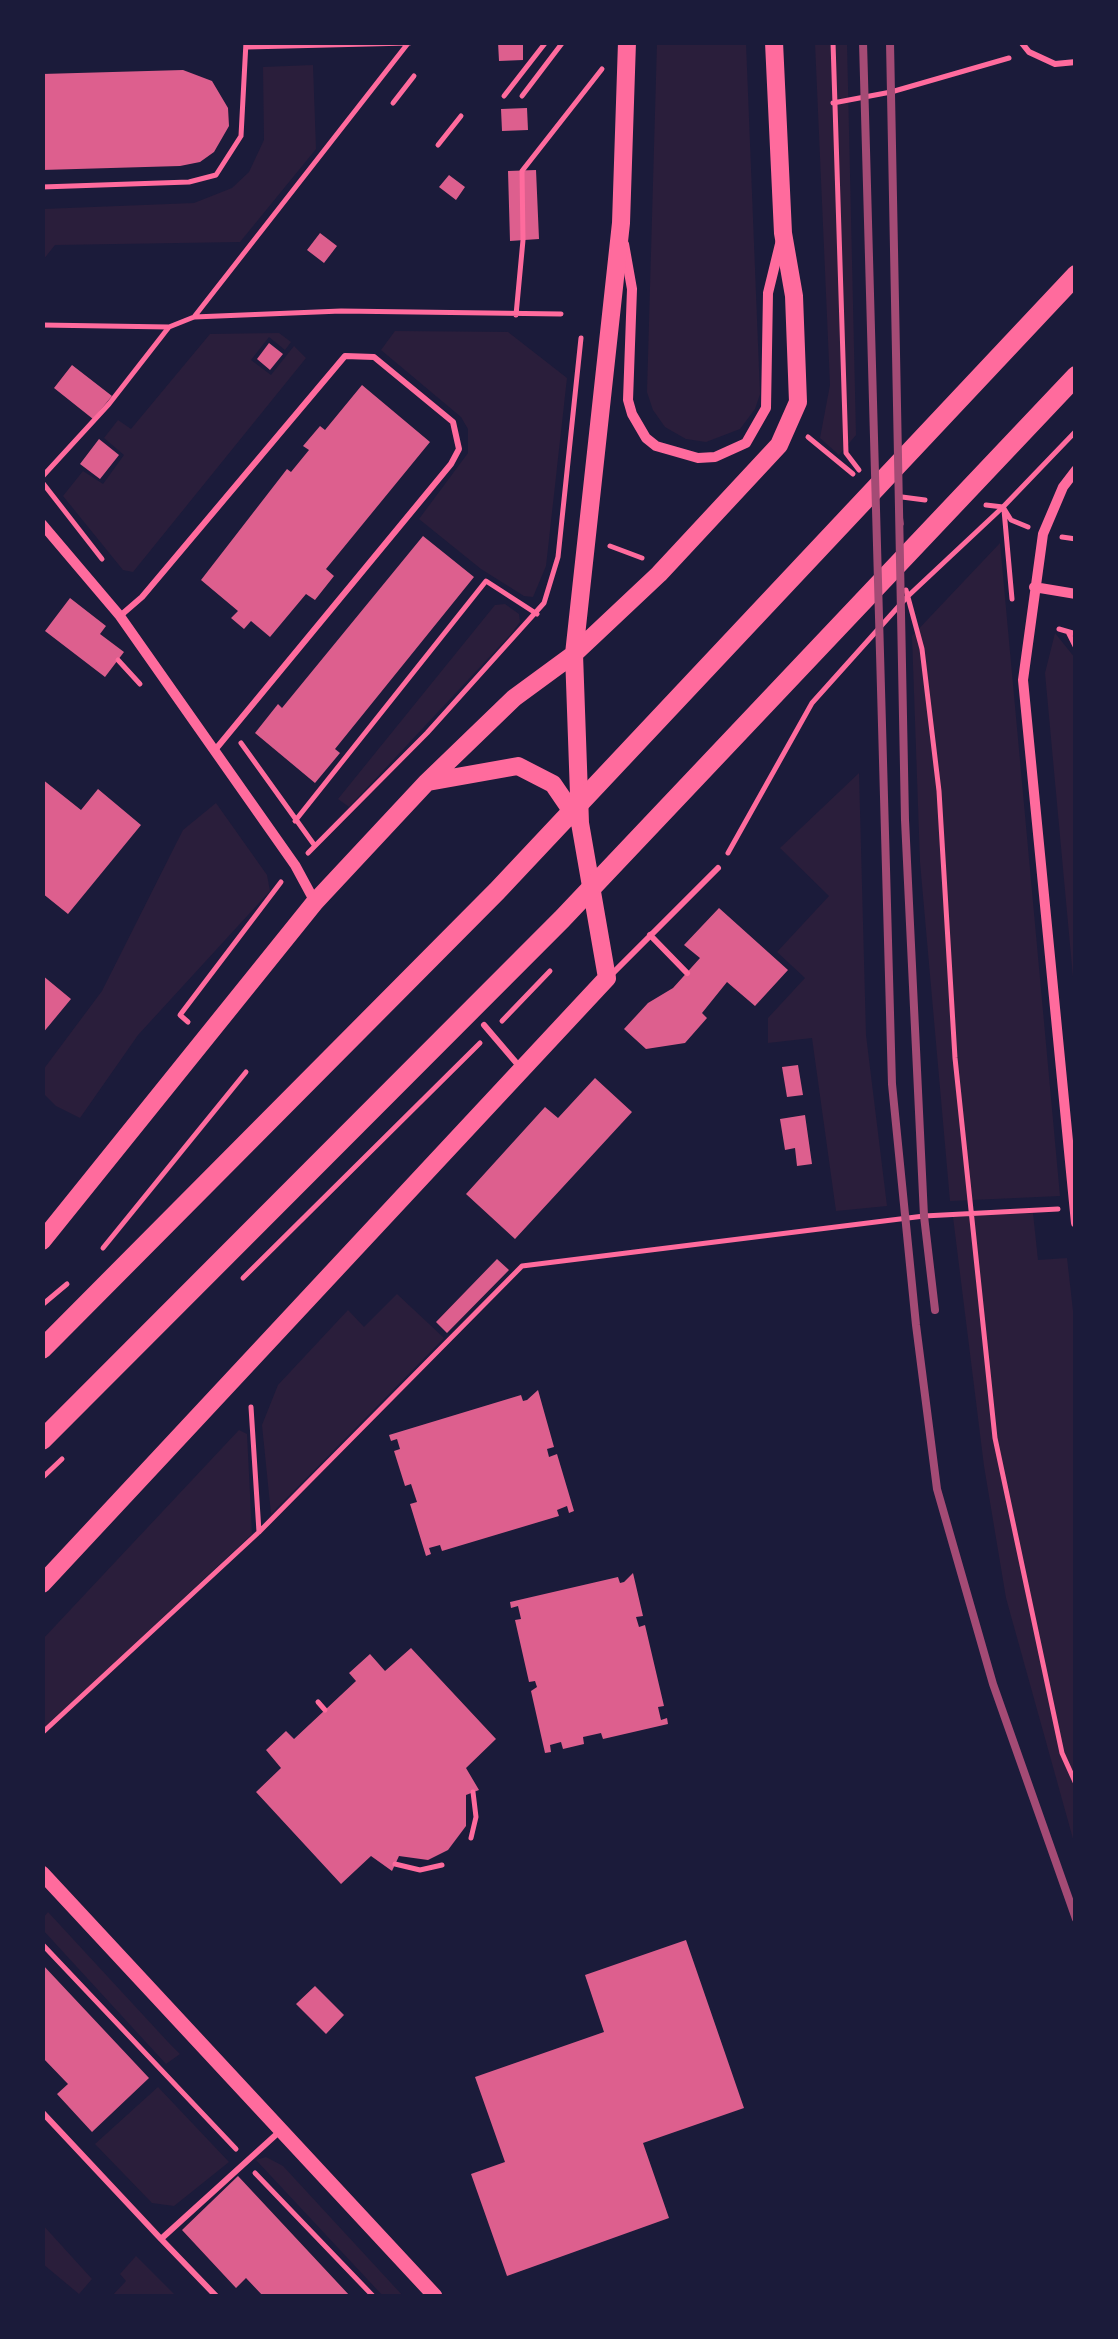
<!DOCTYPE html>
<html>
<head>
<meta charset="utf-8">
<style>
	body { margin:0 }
	#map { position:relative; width:1118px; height:2339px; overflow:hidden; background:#1b1b3a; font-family:"IBM Plex Sans",sans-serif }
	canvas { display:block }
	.frame { position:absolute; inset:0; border:45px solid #1b1b3a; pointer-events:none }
</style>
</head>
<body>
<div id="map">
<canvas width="1118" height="2339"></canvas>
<div class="frame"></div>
</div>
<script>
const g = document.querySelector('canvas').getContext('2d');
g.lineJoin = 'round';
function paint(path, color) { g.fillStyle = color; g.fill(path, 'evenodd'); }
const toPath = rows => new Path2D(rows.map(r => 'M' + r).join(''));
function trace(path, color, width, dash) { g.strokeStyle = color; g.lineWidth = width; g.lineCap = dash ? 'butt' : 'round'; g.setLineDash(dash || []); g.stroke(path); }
const green = toPath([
	[657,43,746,43,760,394,755,409,740,429,706,442,686,439,665,427,653,410,647,392],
	[815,43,847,43,856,435,839,455,820,438,830,385],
	[313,65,316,149,240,242,55,245,43,260,43,209,194,203,232,188,249,172,264,140,263,67],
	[395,331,508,332,567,378,546,566,533,597,524,596,481,569,419,519,468,453,468,429,461,417,381,350],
	[279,333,291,342,285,350,269,337,251,360,271,375,294,346,306,358,133,572,123,570,63,496,83,471,103,484,124,455,104,438,118,420,131,429,210,334],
	[1000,543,1060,1196,950,1201,920,862,912,636],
	[505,604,519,614,520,622,511,634,349,807,338,799,495,605],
	[1055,633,1075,658,1075,999,1045,673],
	[859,773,866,1035,887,1206,836,1211,812,1038,768,1043,768,1018,805,978,777,952,829,896,780,848],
	[216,803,267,875,270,891,138,1035,80,1118,56,1106,43,1093,43,1070,102,991,183,830],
	[1033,1213,1038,1260,1067,1258,1076,1337,1075,1846,1006,1598,984,1466,953,1217],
	[397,1294,444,1338,271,1514,262,1425,278,1385,348,1310,364,1327],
	[239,1430,247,1434,252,1534,43,1730,42,1640],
	[48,1912,168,2042,180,2054,166,2064,43,1930,43,1918],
	[158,2087,229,2162,174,2206,152,2203,95,2144],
	[266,2157,283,2166,403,2296,383,2296,256,2160],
	[42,2224,92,2279,79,2294,43,2264],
	[136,2256,176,2296,112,2296,126,2281,120,2274]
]);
const building = toPath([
	[498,42,523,42,523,60,499,61],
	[183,70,212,81,228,108,229,126,214,152,200,162,180,166,42,170,42,74],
	[527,108,528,130,502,131,501,109],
	[536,170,539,239,510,241,508,171],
	[449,175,465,187,456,200,439,187],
	[320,233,337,246,324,263,307,250],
	[269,343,283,354,270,370,257,359],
	[72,365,112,396,93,419,54,388],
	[362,385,430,442,326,569,334,576,315,600,306,594,270,637,251,621,244,629,231,618,238,611,201,580,287,469,291,472,309,450,303,446,320,426,325,430],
	[99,439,119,455,100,479,80,464],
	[423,536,474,577,335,749,340,753,315,783,255,733,278,704,282,708],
	[70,598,106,626,100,634,124,652,105,677,45,631],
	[42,779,81,810,98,789,141,825,68,914,42,893],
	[719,908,788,970,755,1006,727,982,702,1013,707,1018,685,1043,646,1049,624,1029,648,1003,673,988,700,958,684,945],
	[42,975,71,999,42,1034],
	[798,1065,803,1095,787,1097,782,1067],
	[595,1078,632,1112,515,1239,466,1194,545,1107,558,1118],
	[805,1115,812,1164,797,1166,795,1148,785,1150,780,1119],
	[497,1259,509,1270,447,1333,436,1322],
	[538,1390,554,1447,547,1449,549,1457,557,1454,574,1511,569,1513,567,1506,557,1510,559,1516,442,1551,440,1545,429,1548,431,1554,426,1556,410,1504,417,1502,411,1484,405,1486,394,1451,400,1449,397,1439,391,1441,389,1435,521,1395,523,1401,527,1400],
	[633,1573,643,1616,636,1617,639,1627,645,1625,664,1706,658,1707,661,1720,667,1718,668,1724,603,1739,601,1733,583,1737,584,1744,563,1749,561,1742,550,1745,551,1752,545,1753,531,1691,537,1687,535,1681,529,1682,515,1620,521,1619,518,1606,511,1608,510,1602,618,1577,620,1583,624,1582],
	[411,1648,496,1739,466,1768,479,1790,466,1795,466,1826,448,1850,428,1860,399,1856,392,1871,371,1856,341,1884,256,1792,281,1768,266,1750,286,1731,294,1739,356,1681,349,1673,370,1654,385,1671],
	[686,1940,744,2108,643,2143,669,2218,507,2276,471,2174,505,2162,475,2077,604,2032,585,1975],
	[42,1964,149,2078,92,2132,57,2094,68,2084,42,2057],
	[315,1986,344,2015,326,2034,296,2004],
	[238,2176,350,2296,263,2296,246,2278,236,2288,182,2230]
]);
const path = toPath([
	[833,42,846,453,859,470],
	[247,47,409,43],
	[504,96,546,42],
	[522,96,563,42],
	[393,103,414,76],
	[833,103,891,92,1009,58],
	[438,145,461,116],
	[42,187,189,182,216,175,241,136,246,42],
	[516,315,523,240,522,171,602,69],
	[194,317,409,42],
	[42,325,169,327],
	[808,437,853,474],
	[42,477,109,404,169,327,194,317,341,311,561,314],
	[42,482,102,559],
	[902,497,925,500],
	[899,500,901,524],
	[986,505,1003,507,1076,431],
	[1004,510,1012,599],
	[1062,537,1076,539],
	[610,546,642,558],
	[906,590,922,649,939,791,955,1058,995,1438,1062,1753,1076,1784],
	[1059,629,1076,634],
	[1068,632,1076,648],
	[118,660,140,684],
	[241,743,315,846],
	[295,821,486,581,537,614],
	[308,853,427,733,544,603,558,557,581,338],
	[728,853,812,703,907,597,1003,507,1011,520,1028,527],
	[502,1021,550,971],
	[188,1022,180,1015,281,882],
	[103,1248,246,1072],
	[243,1278,480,1043],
	[42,1305,67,1284],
	[251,1407,259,1532],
	[42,1478,62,1459],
	[318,1702,325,1710],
	[42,1733,259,1532,522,1266,924,1216,1058,1209],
	[471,1838,476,1817,473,1792],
	[395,1864,420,1870,442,1865],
	[42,1944,236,2149],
	[255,2173,373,2296]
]);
const service = toPath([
	[1021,42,1029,52,1055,64,1076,62],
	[120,616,142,597,345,356,374,357,453,422,459,449,451,464,215,750],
	[650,935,687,973],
	[612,974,718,868],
	[484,1025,519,1066],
	[42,2112,161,2239,279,2132],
	[161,2239,216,2296]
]);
const minor = toPath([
	[624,244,632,289,628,400,632,414,646,438,656,446,698,458,715,457,746,443,766,408,768,293,781,240],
	[1076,470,1063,487,1043,534,1023,680,1076,1223],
	[42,524,120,616,295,865,315,902],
	[1034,587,1076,594]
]);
const tertiary = toPath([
	[42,1873,435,2296]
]);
const secondary = toPath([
	[428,782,518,766,553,784,579,822],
	[42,1241,315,902,427,782,514,698,574,654,659,574,779,445,798,402,794,296,783,233,774,42],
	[42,1584,607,978,580,823,574,654,621,223,627,42]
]);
const primary = toPath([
	[42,1349,497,891,1076,275],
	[42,1440,562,919,1076,376]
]);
const rail = toPath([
	[863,42,892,1084,916,1325,937,1489,993,1684,1076,1919],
	[890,42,905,820,924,1216,935,1310]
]);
paint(green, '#2a1e3b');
paint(building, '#dd5f8e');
trace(path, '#ff6b9d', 5);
trace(service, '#ff6b9d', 6);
trace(minor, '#ff6b9d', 10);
trace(tertiary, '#ff6b9d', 15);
trace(secondary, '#ff6b9d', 18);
trace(primary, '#ff6b9d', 20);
trace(rail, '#a44b75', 8);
</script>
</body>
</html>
